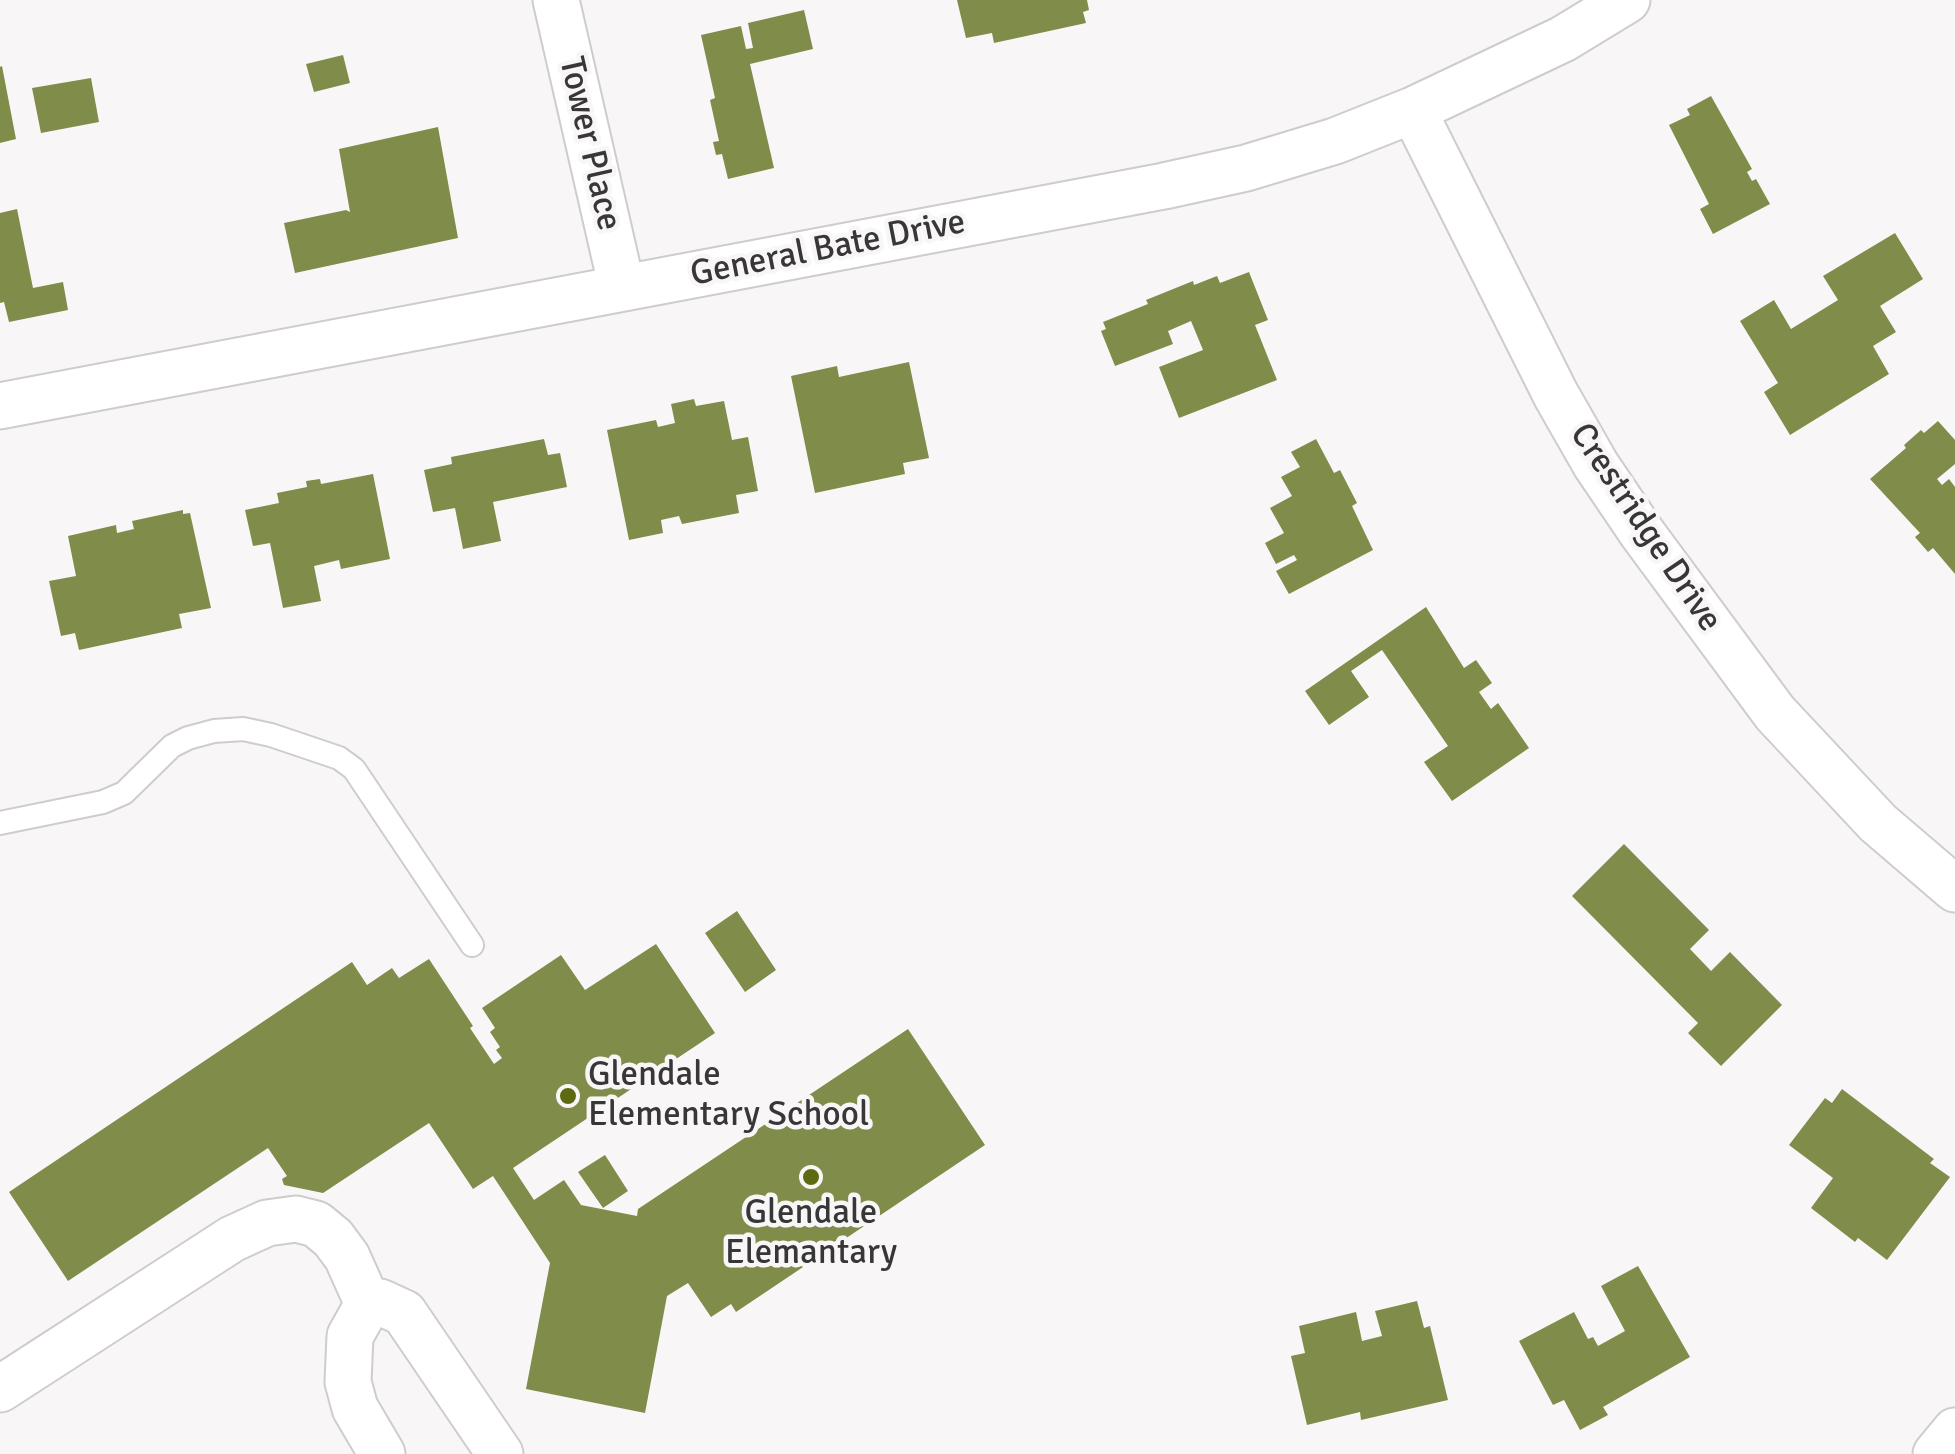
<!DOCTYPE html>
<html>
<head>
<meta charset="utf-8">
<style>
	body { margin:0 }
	canvas { display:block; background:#f9f6f8 }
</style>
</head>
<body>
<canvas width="1955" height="1454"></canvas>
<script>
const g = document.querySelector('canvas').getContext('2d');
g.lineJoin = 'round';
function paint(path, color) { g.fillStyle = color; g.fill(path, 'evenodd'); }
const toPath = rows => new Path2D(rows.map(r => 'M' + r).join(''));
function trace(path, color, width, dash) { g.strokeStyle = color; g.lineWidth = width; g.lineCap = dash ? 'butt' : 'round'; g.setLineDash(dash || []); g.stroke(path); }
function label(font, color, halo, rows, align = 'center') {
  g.font = font + ' Signika,sans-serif'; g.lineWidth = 9; g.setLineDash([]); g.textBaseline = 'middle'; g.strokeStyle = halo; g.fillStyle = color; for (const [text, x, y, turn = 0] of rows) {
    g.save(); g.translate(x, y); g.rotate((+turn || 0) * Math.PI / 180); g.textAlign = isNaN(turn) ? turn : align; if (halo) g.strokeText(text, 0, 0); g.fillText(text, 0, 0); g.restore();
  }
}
const building = toPath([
	[957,0,1087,0,1089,10,1083,12,1086,23,994,43,992,33,966,38],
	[804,10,813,49,750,64,774,168,728,179,722,154,716,155,713,142,719,141,710,100,715,98,701,35,741,26,746,49,753,48,748,23],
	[343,55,350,83,314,92,306,64],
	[2,66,16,139,0,143,0,67],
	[91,78,99,122,41,133,32,88],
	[1711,96,1752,169,1747,172,1752,181,1756,179,1770,204,1713,234,1700,209,1709,204,1669,125,1690,115,1687,109],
	[438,127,458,238,295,273,284,223,346,210,350,212,339,149],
	[17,209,33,288,63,282,68,310,9,322,4,302,0,303,0,213],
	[1895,233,1923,279,1880,306,1896,332,1873,346,1889,374,1790,435,1764,392,1778,383,1740,321,1774,300,1791,329,1838,300,1823,276],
	[1249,272,1268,320,1255,325,1277,380,1179,418,1159,367,1203,350,1191,321,1168,331,1173,344,1115,366,1101,331,1106,329,1103,322,1148,304,1146,300,1193,281,1194,285,1217,276,1220,283],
	[909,362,929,458,903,463,905,474,815,493,791,376,837,366,839,377],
	[694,399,696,406,724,401,732,440,748,437,758,491,736,495,739,513,682,524,679,516,661,520,663,533,629,540,607,430,656,420,658,427,675,423,671,404],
	[1938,421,1955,440,1955,464,1937,479,1942,485,1949,479,1955,487,1955,574,1933,548,1928,552,1915,537,1920,533,1870,479,1906,448,1904,445,1921,430,1924,433],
	[544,439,548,455,560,453,567,487,493,502,501,541,463,549,455,508,433,512,424,470,452,464,451,457],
	[1316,439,1334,473,1340,470,1357,503,1352,506,1373,550,1289,594,1276,571,1297,560,1294,555,1276,564,1265,543,1284,533,1270,508,1292,496,1281,477,1300,467,1291,452],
	[373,474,390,559,341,569,339,560,314,566,321,601,283,608,270,543,253,546,245,510,279,503,277,493,307,487,306,481,320,479,321,484],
	[183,510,183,514,190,513,211,608,179,614,182,628,79,650,75,633,61,636,49,581,76,576,68,536,116,525,117,533,134,529,132,521],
	[1426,607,1464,668,1476,660,1492,683,1479,692,1491,709,1498,703,1529,748,1452,801,1424,762,1448,746,1382,650,1351,671,1369,697,1329,725,1305,691],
	[1624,844,1709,930,1690,949,1711,971,1730,952,1782,1005,1721,1066,1688,1033,1698,1023,1572,896],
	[737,911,776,970,745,992,705,933],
	[656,944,715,1033,513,1168,534,1200,564,1180,581,1205,637,1216,638,1209,908,1029,985,1145,736,1312,731,1304,711,1317,688,1283,667,1296,645,1413,526,1389,550,1263,493,1176,473,1189,429,1123,323,1193,284,1185,282,1179,287,1176,268,1148,68,1281,9,1192,352,962,367,985,392,968,399,978,429,959,473,1026,470,1028,494,1064,502,1058,496,1050,500,1047,490,1032,495,1028,482,1008,561,955,585,990],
	[1842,1089,1934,1159,1930,1163,1950,1177,1887,1260,1858,1238,1855,1242,1811,1208,1833,1178,1789,1145,1825,1098,1832,1103],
	[605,1155,628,1191,603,1208,578,1172],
	[1638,1266,1690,1357,1603,1407,1608,1415,1580,1430,1564,1400,1553,1405,1519,1341,1574,1312,1588,1339,1593,1337,1598,1346,1625,1331,1601,1286],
	[1417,1301,1424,1328,1430,1326,1448,1400,1361,1420,1360,1412,1307,1425,1291,1356,1305,1353,1299,1326,1356,1312,1362,1341,1382,1336,1375,1311]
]);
const lane = toPath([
	[0,823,103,802,124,793,172,746,188,738,214,731,243,729,271,735,339,758,354,769,472,945]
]);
const street = toPath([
	[556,0,622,288],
	[1413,110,1556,395,1596,465,1642,533,1775,713,1878,823,1955,889],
	[0,406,1164,186,1246,168,1335,141,1413,110,1563,39,1627,0],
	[368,1304,380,1302,404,1313,500,1454],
	[368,1304,350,1336,348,1382,355,1408,382,1454],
	[0,1389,232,1239,267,1223,296,1219,316,1224,333,1238,347,1257,368,1304],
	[1936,1454,1955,1431]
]);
const markers = [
	[568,1096,10,"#5d6a11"],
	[811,1177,10,"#5d6a11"]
];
const streetNames = [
	["Tower Place",589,144,77],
	["General Bate Drive",828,249,-11],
	["Crestridge Drive",1645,528,56]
];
const poiNames = [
	["Glendale",588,1076],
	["Elementary School",588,1116],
	["Glendale",811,1214,"center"],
	["Elemantary",811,1254,"center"]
];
paint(building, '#808c49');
trace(lane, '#cfcccd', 26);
trace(street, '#cfcccd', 49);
trace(lane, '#fff', 22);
trace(street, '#fff', 45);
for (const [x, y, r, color] of markers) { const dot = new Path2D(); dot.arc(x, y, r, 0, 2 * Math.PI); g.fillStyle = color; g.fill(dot); trace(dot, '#f9f6f8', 4); }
label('35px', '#383737', '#f9f6f8', streetNames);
label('35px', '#383737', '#f9f6f8', poiNames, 'left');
</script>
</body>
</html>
